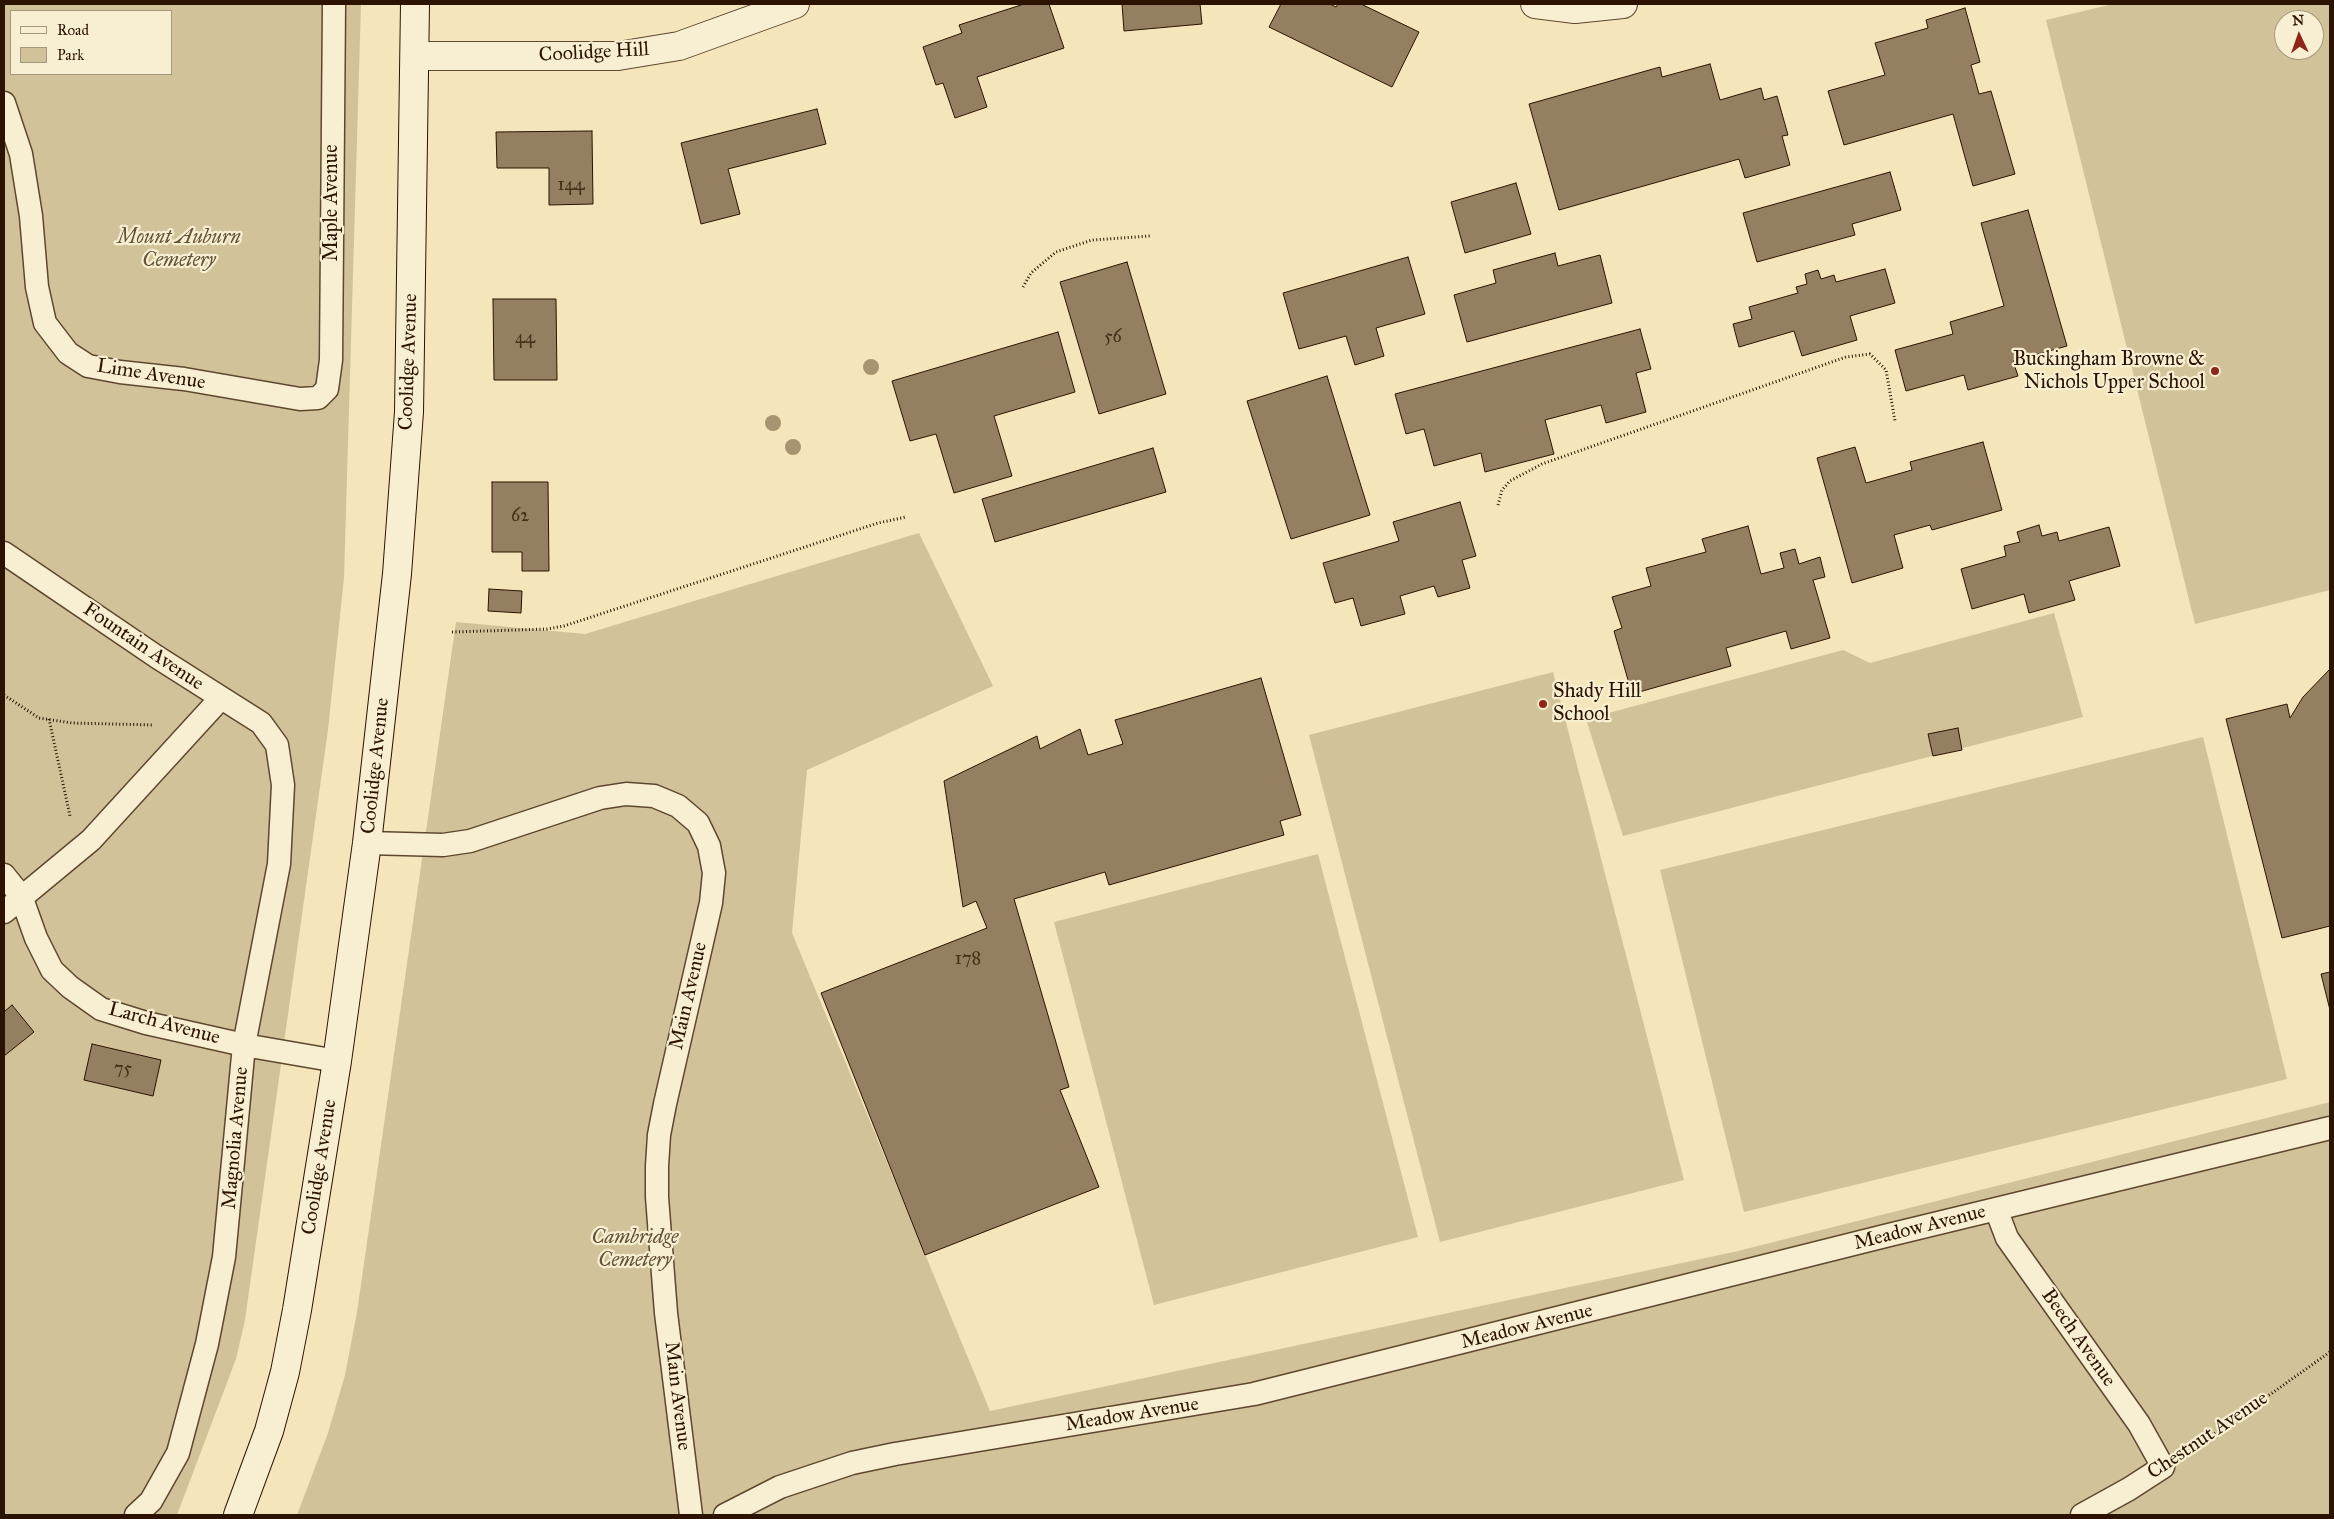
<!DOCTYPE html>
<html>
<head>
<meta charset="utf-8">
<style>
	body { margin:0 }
	#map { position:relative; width:2334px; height:1519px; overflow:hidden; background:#f4e6ba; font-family:"IM FELL Great Primer",serif }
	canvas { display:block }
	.frame { position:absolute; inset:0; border:5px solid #2c1200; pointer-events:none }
	.legend { position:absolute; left:10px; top:10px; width:162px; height:65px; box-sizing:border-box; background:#f8efd2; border:1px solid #a6977e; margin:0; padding:6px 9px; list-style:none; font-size:15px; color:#2c1200 }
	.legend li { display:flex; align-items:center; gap:10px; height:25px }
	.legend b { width:25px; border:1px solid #a6977e }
	.north { position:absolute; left:2274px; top:10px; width:50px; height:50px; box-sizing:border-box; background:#f8efd2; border:1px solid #a6977e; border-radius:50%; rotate:357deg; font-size:14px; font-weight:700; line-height:20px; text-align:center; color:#2c1200 }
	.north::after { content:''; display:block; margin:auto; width:18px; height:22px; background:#8f2418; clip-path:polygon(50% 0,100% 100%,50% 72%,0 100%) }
</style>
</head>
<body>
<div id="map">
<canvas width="2334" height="1519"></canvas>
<div class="frame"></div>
<ul class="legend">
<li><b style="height:6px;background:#f8efd2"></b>Road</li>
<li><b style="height:14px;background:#d2c29a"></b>Park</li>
</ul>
<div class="north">N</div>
</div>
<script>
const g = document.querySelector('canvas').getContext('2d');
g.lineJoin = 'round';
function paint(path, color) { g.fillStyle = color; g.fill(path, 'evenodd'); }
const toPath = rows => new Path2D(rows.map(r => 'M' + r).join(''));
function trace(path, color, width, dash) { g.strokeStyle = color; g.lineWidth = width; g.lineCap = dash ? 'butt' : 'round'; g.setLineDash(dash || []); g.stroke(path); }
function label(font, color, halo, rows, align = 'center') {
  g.font = font + ' "IM FELL Great Primer",serif'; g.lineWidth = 4.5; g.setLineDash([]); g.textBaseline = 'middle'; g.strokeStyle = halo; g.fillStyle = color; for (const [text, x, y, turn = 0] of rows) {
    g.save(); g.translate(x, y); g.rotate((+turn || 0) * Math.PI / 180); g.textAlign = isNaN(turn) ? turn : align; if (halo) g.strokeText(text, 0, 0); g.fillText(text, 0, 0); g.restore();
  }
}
const green = toPath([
	[4,4,361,4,344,578,328,730,245,1320,236,1359,177,1515,4,1515],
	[11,11,171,11,171,74,11,74],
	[2113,4,2330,4,2330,590,2195,624,2046,20],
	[2284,20,2314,20,2314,50,2284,50],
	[919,533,993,686,807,770,792,933,990,1411,1738,1251,2330,1102,2330,1515,297,1515,328,1433,345,1375,357,1312,456,622,585,634],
	[2054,613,2083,717,1623,836,1586,719,1843,650,1870,663],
	[1553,672,1684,1180,1440,1242,1309,735],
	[2203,737,2287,1079,1744,1212,1660,870],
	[1318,854,1418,1237,1154,1305,1054,922]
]);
const building = toPath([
	[1024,4,1049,4,1064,48,977,77,987,107,955,118,943,83,936,85,923,47,962,33,959,25,1024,4],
	[1122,4,1200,4,1202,24,1124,31,1122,4],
	[1281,4,1330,4,1336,7,1338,4,1361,4,1419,32,1392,87,1269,27,1281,4],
	[1965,8,1980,62,1971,65,1979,94,1991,91,2015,174,1973,186,1953,114,1844,145,1828,91,1885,75,1875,43,1928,28,1926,20,1965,8],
	[1710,64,1720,100,1761,88,1764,100,1777,96,1788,135,1782,136,1790,165,1745,178,1739,159,1559,210,1529,104,1660,67,1662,77,1710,64],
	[817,109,826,144,728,169,740,214,701,224,681,143,817,109],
	[592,131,593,204,549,205,549,168,497,168,496,132,592,131],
	[1890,172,1901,210,1852,224,1855,235,1757,262,1743,213,1890,172],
	[1516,183,1531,234,1465,253,1451,202,1516,183],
	[2028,210,2067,346,2013,361,2018,376,1968,390,1964,375,1906,391,1895,350,1953,334,1950,322,2004,306,1981,223,2028,210],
	[1555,253,1558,266,1600,255,1612,303,1467,342,1454,295,1496,283,1493,270,1555,253],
	[1408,257,1425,314,1376,328,1384,356,1355,365,1346,336,1299,349,1283,293,1408,257],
	[1127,262,1166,394,1099,414,1060,282,1127,262],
	[1885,269,1895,303,1850,316,1857,340,1802,356,1794,331,1739,347,1733,324,1752,319,1749,307,1798,293,1796,287,1807,284,1805,274,1818,270,1821,279,1834,275,1836,282,1885,269],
	[493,299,556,299,557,380,494,380,493,299],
	[1640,329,1651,369,1636,373,1646,412,1606,423,1601,405,1545,420,1554,454,1485,472,1481,453,1434,466,1424,429,1406,434,1395,394,1640,329],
	[1058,332,1075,392,994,416,1012,476,954,493,936,434,910,441,892,381,1058,332],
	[1327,376,1370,515,1291,539,1247,401,1327,376],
	[1983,442,2002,510,1932,530,1930,525,1894,535,1903,568,1852,583,1817,458,1855,447,1866,483,1912,470,1910,462,1983,442],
	[1153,448,1166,492,995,542,982,499,1153,448],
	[492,482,548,482,549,571,522,571,522,552,492,552,492,482],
	[1460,502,1476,556,1462,560,1470,588,1438,597,1434,586,1400,596,1405,614,1361,626,1353,598,1335,603,1323,563,1399,541,1393,522,1460,502],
	[2039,525,2042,536,2057,532,2059,541,2109,527,2120,566,2069,581,2075,600,2029,613,2024,594,1972,609,1961,569,2006,556,2004,546,2020,542,2017,532,2039,525],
	[1748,526,1761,574,1784,568,1780,553,1795,549,1799,564,1820,557,1825,577,1813,580,1830,638,1791,649,1786,631,1726,648,1731,666,1632,694,1614,631,1622,628,1612,597,1651,586,1646,568,1706,552,1702,539,1748,526],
	[489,589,522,591,521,613,488,611,489,589],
	[2330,669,2330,926,2282,938,2226,719,2287,704,2290,718,2303,697,2330,669],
	[1261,678,1301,815,1280,821,1284,835,1109,885,1105,872,1014,899,1069,1087,1060,1090,1099,1187,925,1255,821,993,987,928,976,901,963,907,944,781,1037,736,1040,749,1080,729,1088,755,1123,744,1115,720,1261,678],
	[1958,728,1962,750,1933,756,1928,734,1958,728],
	[2330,972,2330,1010,2321,974,2330,972],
	[12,1005,34,1032,4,1056,4,1012,12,1005],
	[92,1044,161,1060,153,1096,84,1080,92,1044]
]);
const path = toPath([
	[1023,287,1031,273,1056,252,1092,240,1150,236],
	[1498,505,1502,490,1510,481,1542,464,1846,357,1870,354,1886,370,1895,421],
	[452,632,547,629,564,626,878,523,906,517],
	[4,695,39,718,72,723,153,725],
	[49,719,70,816],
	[2189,1452,2330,1352]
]);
const lane = toPath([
	[4,103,21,154,31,216,37,287,45,323,68,353,88,366,120,372,184,379,300,399,318,398,327,389,331,360,334,4],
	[4,553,157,657,261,723,277,745,283,785,279,864,244,1045,224,1257,207,1344,178,1453,151,1501,136,1515],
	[367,843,443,845,470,841,600,798,626,794,654,796,678,806,698,823,709,846,714,873,711,903,665,1104,659,1135,657,1166,657,1197,666,1313,691,1515],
	[4,875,21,896,36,938,52,970,70,987,101,1009,146,1023,244,1045,337,1061],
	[4,912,91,840,220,699],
	[1996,1209,2007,1238,2139,1424,2163,1467,2129,1489,2082,1515],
	[725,1515,780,1487,852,1463,895,1454,1254,1394,1885,1236,2330,1128]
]);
const street = toPath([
	[1535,4,1575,9,1623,4],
	[415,56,618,56,679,46,795,4]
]);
const secondary = toPath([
	[238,1515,269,1431,285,1372,297,1310,337,1061,367,843,397,574,409,412,415,4]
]);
const trees = [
	[871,367],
	[773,423],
	[793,447]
];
const markers = [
	[2215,371,5,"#8f2418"],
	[1543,704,5,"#8f2418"]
];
const numberNames = [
	["144",571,186],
	["56",1113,338],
	["44",525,339],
	["62",520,517],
	["178",968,960],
	["75",123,1070]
];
const streetNames = [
	["Coolidge Hill",594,53,-3],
	["Maple Avenue",332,203,-90],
	["Coolidge Avenue",409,362,-88],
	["Lime Avenue",151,375,9],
	["Fountain Avenue",143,647,34],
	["Coolidge Avenue",376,766,-84],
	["Main Avenue",689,996,-77],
	["Larch Avenue",164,1024,15],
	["Magnolia Avenue",236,1138,-85],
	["Coolidge Avenue",320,1167,-81],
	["Meadow Avenue",1920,1228,-14],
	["Meadow Avenue",1527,1327,-14],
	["Beech Avenue",2078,1338,55],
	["Main Avenue",677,1396,83],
	["Meadow Avenue",1132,1415,-9],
	["Chestnut Avenue",2208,1436,-34]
];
const parkNames = [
	["Mount Auburn",179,238],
	["Cemetery",179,261],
	["Cambridge",635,1238],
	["Cemetery",635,1261]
];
const poiNames = [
	["Buckingham Browne &",2205,360],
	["Nichols Upper School",2205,383],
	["Shady Hill",1553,692,"left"],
	["School",1553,715,"left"]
];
paint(green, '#d2c29a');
paint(building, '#948061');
trace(building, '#2c1200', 1);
trace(lane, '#5e472e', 25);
trace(street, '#5e472e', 30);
trace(secondary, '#2c1200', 30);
trace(path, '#2c1200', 3, [1, 2.5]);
trace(lane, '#f8efd2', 22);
trace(street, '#f8efd2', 28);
trace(secondary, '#f8efd2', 28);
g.fillStyle = '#a69471';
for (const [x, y] of trees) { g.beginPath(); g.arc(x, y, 8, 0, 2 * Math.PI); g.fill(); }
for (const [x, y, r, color] of markers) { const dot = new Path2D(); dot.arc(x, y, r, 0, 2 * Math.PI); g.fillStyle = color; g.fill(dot); trace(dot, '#f8efd2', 2); }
label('18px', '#462e18', null, numberNames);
label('20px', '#2c1200', '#f8efd2', streetNames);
label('italic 20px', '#665036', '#f8efd2', parkNames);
label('20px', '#2c1200', '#f8efd2', poiNames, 'right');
</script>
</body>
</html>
